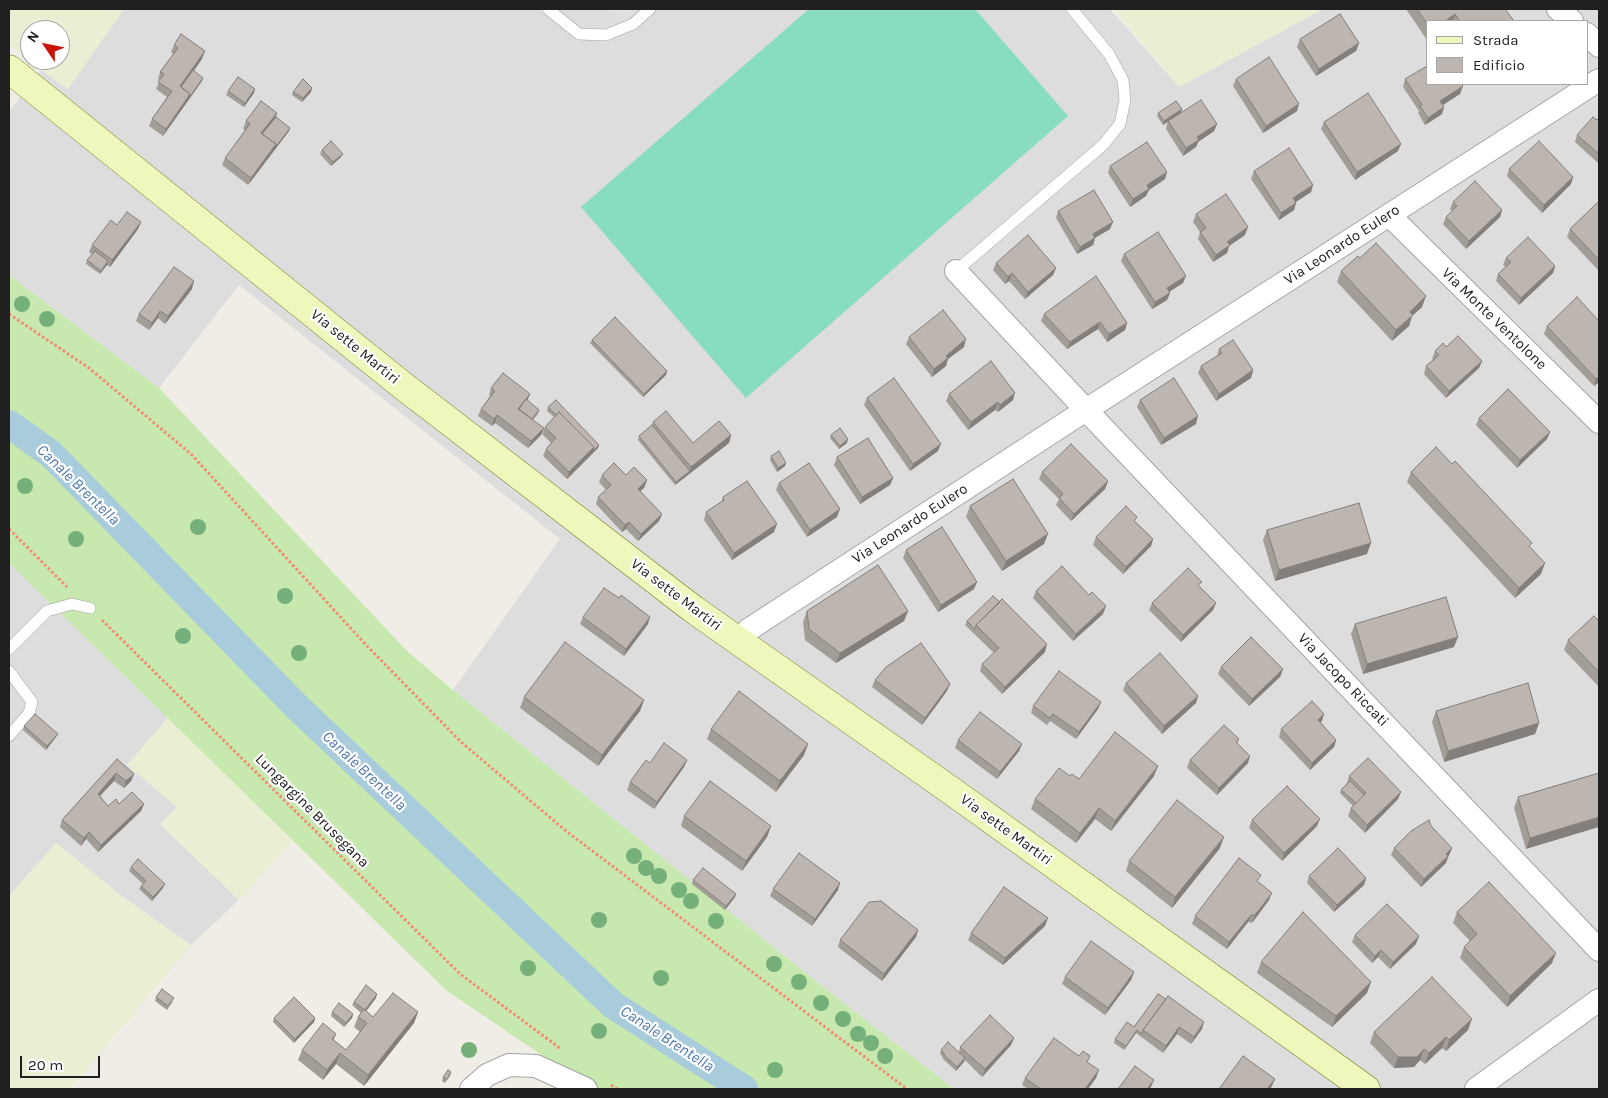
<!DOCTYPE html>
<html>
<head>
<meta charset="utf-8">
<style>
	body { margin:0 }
	#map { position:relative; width:1608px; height:1098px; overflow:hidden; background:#f0ede6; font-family:Karla,sans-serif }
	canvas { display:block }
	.frame { position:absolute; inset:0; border:10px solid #202020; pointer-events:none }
	.legend { position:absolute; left:1426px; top:20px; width:162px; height:65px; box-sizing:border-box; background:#fff; border:1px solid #a6a6a6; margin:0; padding:6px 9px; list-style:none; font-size:15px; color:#202020 }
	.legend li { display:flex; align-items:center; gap:10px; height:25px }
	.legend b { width:25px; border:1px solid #a6a6a6 }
	.north { position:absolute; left:20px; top:20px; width:50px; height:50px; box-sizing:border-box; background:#fff; border:1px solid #a6a6a6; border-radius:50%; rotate:304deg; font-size:14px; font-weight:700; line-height:20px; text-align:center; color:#202020 }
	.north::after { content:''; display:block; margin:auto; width:18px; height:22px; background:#c81507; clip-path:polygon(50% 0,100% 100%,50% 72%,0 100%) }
	.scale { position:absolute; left:20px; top:1056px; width:80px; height:22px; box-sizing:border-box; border:2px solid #202020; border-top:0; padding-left:6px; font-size:15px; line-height:18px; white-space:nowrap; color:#202020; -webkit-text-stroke:4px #fff; paint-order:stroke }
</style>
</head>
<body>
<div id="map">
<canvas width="1608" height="1098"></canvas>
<div class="frame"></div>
<ul class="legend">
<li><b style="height:6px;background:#f0f7bd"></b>Strada</li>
<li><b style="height:14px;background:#bdb6b0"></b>Edificio</li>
</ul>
<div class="north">N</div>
<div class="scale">20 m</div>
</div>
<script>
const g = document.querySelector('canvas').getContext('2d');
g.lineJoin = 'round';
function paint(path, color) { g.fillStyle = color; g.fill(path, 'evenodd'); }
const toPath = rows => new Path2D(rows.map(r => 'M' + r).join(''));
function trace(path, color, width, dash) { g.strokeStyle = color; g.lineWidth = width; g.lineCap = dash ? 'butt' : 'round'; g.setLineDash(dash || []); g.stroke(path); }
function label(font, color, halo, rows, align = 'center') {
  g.font = font + ' Karla,sans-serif'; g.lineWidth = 4.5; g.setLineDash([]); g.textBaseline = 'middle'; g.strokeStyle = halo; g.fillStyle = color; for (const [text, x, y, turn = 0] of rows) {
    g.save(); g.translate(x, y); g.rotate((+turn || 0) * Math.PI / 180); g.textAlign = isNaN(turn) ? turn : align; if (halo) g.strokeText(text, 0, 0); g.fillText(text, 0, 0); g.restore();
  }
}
const residential = toPath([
	[124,9,1110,9,1179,87,1323,9,1599,9,1599,1089,954,1089,822,986,453,690,560,539,239,285,159,388,9,275,9,112,41,70,68,88],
	[1427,21,1587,21,1587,84,1427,84],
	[9,563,168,718,127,765,177,807,160,824,239,900,191,945,123,897,56,843,9,896]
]);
const farmland = toPath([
	[9,9,124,9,68,89,41,70,9,44],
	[30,30,60,30,60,60,30,60],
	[1114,9,1323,9,1179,87],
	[168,718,293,841,239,900,160,824,177,807,127,765],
	[56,843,123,897,191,945,70,1089,9,1089,9,896]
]);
const grass = toPath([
	[9,275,159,388,408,652,453,690,822,986,954,1089,592,1089,447,991,9,563]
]);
const pitch = toPath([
	[809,9,975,9,1068,116,746,398,581,207]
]);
const parking = toPath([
	[608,9,638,9,621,23]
]);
const canal = toPath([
	[9,424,51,454,297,707,613,1005,744,1089]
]);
const path = toPath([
	[9,314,89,368,191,454,367,646,461,742,566,831,907,1089],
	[9,529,67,587],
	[102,620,460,974,561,1049],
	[611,1085,617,1089]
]);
const service = toPath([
	[548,9,579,34,606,35,633,24,650,9],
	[956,271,1103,145,1120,124,1125,100,1123,80,1109,54,1072,9],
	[9,649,47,611,72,604,90,608],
	[9,671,32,702,29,713,9,736]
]);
const minor = toPath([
	[1558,9,1572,21],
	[1587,34,1599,46],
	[1389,215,1599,422],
	[956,271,1086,410,1599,950],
	[739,643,748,630,1086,410,1599,80],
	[471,1089,487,1075,509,1065,536,1066,586,1089],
	[1476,1089,1599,1000]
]);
const secondary = toPath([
	[9,69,402,385,693,609,953,792,1366,1089]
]);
const trees = [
	[22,304],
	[47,319],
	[25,486],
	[198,527],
	[76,539],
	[285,596],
	[183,636],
	[299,653],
	[634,856],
	[646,868],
	[659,876],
	[679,890],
	[691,901],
	[599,920],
	[716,921],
	[774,964],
	[528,968],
	[661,978],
	[799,982],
	[821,1003],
	[843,1019],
	[599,1031],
	[858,1034],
	[871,1043],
	[469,1050],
	[885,1056],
	[775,1070]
];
const wall = toPath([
	[1406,9,1505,9,1514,21,1427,21,1427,40],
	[1300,39,1359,43,1356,51,1316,76,1297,47],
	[174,45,202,59,194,71,202,81,163,136,149,126,152,119,167,97,156,89,160,80,158,79,160,72,173,54,171,52],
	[1236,79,1297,111,1263,133,1233,86],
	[1405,79,1460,94,1443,105,1442,114,1425,125,1418,113,1419,111,1403,87],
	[228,91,254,93,244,107,226,95],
	[293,92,311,92,302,102,292,95],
	[1182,109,1181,113,1163,125,1157,116,1158,113],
	[277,113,276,117,289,131,248,185,222,165,225,158,245,130,243,129,246,121],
	[1599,118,1599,164,1575,142,1577,135],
	[1168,121,1217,124,1214,131,1198,142,1196,147,1183,156,1166,129],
	[1324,122,1398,151,1355,180,1321,129],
	[322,150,341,157,331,166,320,154],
	[1110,166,1165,179,1149,190,1146,196,1130,207,1108,173],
	[1509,169,1573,177,1571,184,1542,213,1507,176],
	[1254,171,1313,185,1311,192,1296,202,1294,210,1279,220,1251,179],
	[1599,201,1599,271,1567,237,1570,229],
	[1453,202,1502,210,1500,217,1466,249,1443,224,1446,217,1452,211,1450,209],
	[1058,211,1110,229,1095,238,1093,245,1077,254,1056,218],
	[1196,214,1245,235,1229,246,1227,253,1213,262,1198,239,1200,232,1193,222],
	[141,222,138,229,110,267,107,265,100,274,86,264,87,260,92,254,89,252,92,245,117,225],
	[1124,254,1183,283,1169,292,1170,293,1167,300,1152,309,1121,261],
	[1360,258,1422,307,1412,316,1409,326,1392,341,1337,282,1341,271],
	[1506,258,1555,266,1553,273,1519,305,1496,281,1498,274,1506,267,1503,265],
	[996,263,1056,268,1053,275,1025,299,1009,281,1005,284,993,270],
	[192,289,165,324,158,318,149,330,136,321,139,314],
	[1044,314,1127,323,1125,330,1107,342,1098,329,1067,349,1041,321],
	[1547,326,1599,382,1594,386,1544,334],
	[909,337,964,347,948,359,946,366,932,377,906,344],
	[592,340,666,375,643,397,590,343],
	[1219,349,1253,370,1251,378,1216,401,1198,373,1201,366,1217,356],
	[1435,351,1482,361,1479,368,1446,398,1424,374,1426,366,1434,360,1432,359],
	[491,388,530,394,527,400,539,410,538,414,533,420,544,428,541,435,528,448,495,423,492,426,478,416,481,409,490,396,489,395],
	[949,394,1013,400,998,412,995,410,968,430,946,401],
	[867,398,938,451,910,471,864,405],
	[1140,400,1196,424,1161,445,1137,407],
	[548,407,599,445,598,448,567,479,543,456,546,449,551,443,542,434,545,427,554,417,547,411],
	[1479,418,1550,432,1547,439,1517,468,1476,425],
	[653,422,693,443,731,435,729,443,675,485,638,440,639,436,652,425],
	[831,435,847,443,839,449,830,438],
	[771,456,786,463,785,466,777,472,770,460],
	[837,457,893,478,890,485,860,504,834,465],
	[1042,472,1108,481,1105,489,1071,521,1056,505,1059,499,1039,479],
	[1411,472,1530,548,1541,574,1515,598,1407,482],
	[602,475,626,475,647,480,644,488,640,491,662,514,659,521,638,541,626,529,622,532,596,504,598,497,606,490,599,482],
	[779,483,837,517,807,537,776,490],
	[723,497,774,532,732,560,704,520,706,512,721,502],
	[970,506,1044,544,1002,571,966,517],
	[1136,522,1153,539,1151,546,1123,574,1093,545,1096,537],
	[1267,530,1367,554,1275,581,1263,540],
	[906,550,974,589,938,612,903,558],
	[1200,587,1216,603,1213,610,1181,642,1149,610,1152,603],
	[1036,591,1103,614,1073,641,1033,598],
	[807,611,908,611,904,621,836,663,805,640,803,622],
	[583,617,648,624,624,656,580,624],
	[967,621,1045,652,1002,694,980,671,982,664,994,653,965,625],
	[1599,621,1599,687,1564,650,1568,640],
	[1355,624,1454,647,1363,674,1351,634],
	[1221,667,1283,669,1280,677,1249,706,1218,674],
	[875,680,947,691,922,725,872,687],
	[1126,683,1198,696,1196,703,1162,734,1123,690],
	[524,697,644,700,640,711,598,766,520,708],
	[1101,702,1098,709,1076,739,1050,721,1047,725,1031,713,1033,706],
	[1436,711,1539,723,1535,734,1444,762,1432,722],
	[1324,714,1320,722,1336,740,1334,747,1310,770,1279,737,1281,729],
	[24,726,56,737,46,750,23,730],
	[711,729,808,744,804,755,776,792,707,739],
	[1239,739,1237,744,1248,763,1217,795,1187,768,1190,760],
	[958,740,1022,744,1019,751,997,779,955,748],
	[117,759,134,774,131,781,124,788,114,781,100,796,108,806,119,804,144,804,141,811,98,852,86,839,81,846,60,827,62,820],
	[687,760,684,767,654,809,627,790,630,782,650,763],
	[1599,773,1526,849,1514,808,1518,797],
	[1070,776,1079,779,1154,776,1111,831,1095,819,1076,843,1031,809,1035,799],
	[1349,776,1401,792,1398,799,1365,833,1348,816,1351,808,1353,806,1340,793,1341,790,1347,783],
	[684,816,771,826,767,837,742,871,681,826],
	[1252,820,1317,826,1282,861,1249,828],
	[1431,826,1452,848,1446,863,1421,887,1391,855,1394,848],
	[1220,848,1172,908,1126,871,1129,861],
	[131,867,163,888,152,901,139,889,141,886,143,884,129,871],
	[1309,876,1366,878,1364,885,1334,912,1307,883],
	[693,880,735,897,725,910,692,884],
	[1258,883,1269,900,1252,923,1248,922,1227,949,1192,924,1195,916],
	[773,889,838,890,812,926,770,896],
	[1457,912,1552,963,1507,1007,1460,958,1464,947,1470,941,1453,923],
	[1045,926,1003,965,968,940,971,933],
	[918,930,916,937,882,981,838,947,840,940],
	[1355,935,1416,944,1390,969,1378,957,1372,963,1352,942],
	[1261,962,1367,993,1332,1027,1257,973],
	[1134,972,1131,980,1105,1015,1062,984,1065,977],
	[1158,994,1202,1029,1191,1044,1177,1034,1163,1053,1136,1033,1124,1050,1114,1043,1115,1039,1134,1027],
	[156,997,173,1001,167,1010,155,1001],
	[376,998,366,1011,373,1017,418,1012,414,1023,364,1086,336,1064,323,1080,298,1060,302,1050,336,1034,334,1040,346,1050,360,1032,354,1027,358,1017,361,1013,352,1005,354,1002],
	[332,1012,353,1014,352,1018,344,1027,331,1016],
	[274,1018,315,1018,314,1022,294,1043,273,1022],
	[1468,1030,1446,1051,1442,1048,1425,1064,1420,1060,1414,1067,1394,1068,1370,1043,1374,1032],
	[1014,1038,1011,1045,982,1077,965,1060,956,1071,942,1058,943,1057,940,1054,941,1050,959,1052,960,1047],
	[1088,1062,1096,1078,1088,1089,1028,1089,1022,1085,1025,1078],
	[451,1072,450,1076,445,1083,442,1081,443,1077]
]);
const shadedWall = toPath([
	[1455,14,1453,21,1445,21],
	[1359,43,1356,51,1316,76,1319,69],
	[205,51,202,59,179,90,180,86],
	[203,78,202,81,163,136,166,129,190,94],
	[1463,86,1460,94,1438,108,1440,101],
	[312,88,311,92,302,102,303,98],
	[255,89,254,93,244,107,245,103],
	[1299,104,1297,111,1263,133,1266,126],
	[1444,107,1442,114,1425,125,1428,118],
	[1182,109,1181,113,1163,125,1164,121],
	[277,113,274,120,260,136,261,133],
	[1217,124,1214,131,1198,142,1196,147,1183,156,1186,148,1197,137],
	[290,128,289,131,248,185,251,178,276,144],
	[1401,144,1398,151,1355,180,1357,172],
	[343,154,341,157,331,166,333,162],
	[1167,172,1165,179,1149,190,1146,196,1130,207,1133,199,1147,185],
	[1573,177,1571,184,1542,213,1544,205],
	[1313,185,1311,192,1291,205,1293,198],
	[1296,203,1294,210,1279,220,1281,213],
	[1502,210,1500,217,1466,249,1469,241],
	[141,222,138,229,110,267,112,260],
	[1113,222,1110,229,1093,239,1095,238,1093,245,1077,254,1080,247,1093,234],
	[1248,227,1245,235,1229,246,1227,253,1213,262,1216,255,1227,242],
	[108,261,107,265,100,274,101,271],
	[1555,266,1553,273,1519,305,1521,298],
	[1056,268,1053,275,1025,299,1028,292],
	[1012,273,1009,281,1005,284,1008,277],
	[1186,276,1183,283,1164,295,1167,288],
	[194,281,192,289,165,324,168,316],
	[1170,293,1167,300,1152,309,1155,302],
	[1426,296,1422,307,1412,316,1409,326,1392,341,1396,330,1410,312],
	[160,311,158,318,149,330,152,323],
	[1100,322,1098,329,1067,349,1070,342],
	[1127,323,1125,330,1107,342,1109,334],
	[966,339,964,347,948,359,946,366,932,377,934,369,946,356],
	[1482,361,1479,368,1446,398,1449,391],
	[1253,370,1251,378,1216,401,1219,394],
	[667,371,666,375,643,397,644,394],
	[1599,377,1599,382,1594,386,1596,379],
	[1015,393,1013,400,998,412,1000,405],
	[530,394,527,401,518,413,518,409],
	[998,402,995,410,968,430,971,422],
	[497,415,495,423,492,426,494,419],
	[1198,416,1196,424,1161,445,1164,438],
	[544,428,541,435,528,448,531,441],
	[1550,432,1547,439,1517,468,1520,460],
	[731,435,729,443,675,485,676,482,690,471,691,467],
	[848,439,847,443,839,449,840,446],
	[941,444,938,451,910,471,913,464],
	[599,445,598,448,567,479,569,472,594,447],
	[786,463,785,466,777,472,778,468],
	[893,478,890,485,860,504,862,497],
	[647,480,644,488,635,496,638,489],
	[1108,481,1105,489,1071,521,1074,514],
	[840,509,837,517,807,537,810,530],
	[662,514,659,521,638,541,641,534],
	[629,522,626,529,622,532,625,525],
	[777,524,774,532,732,560,734,553],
	[1048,534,1044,544,1002,571,1006,561],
	[1153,539,1151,546,1123,574,1126,567],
	[1371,543,1367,554,1275,581,1279,570],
	[1545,563,1541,574,1515,598,1519,588],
	[977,582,974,589,938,612,941,605],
	[1216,603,1213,610,1181,642,1183,635],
	[1106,606,1103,614,1073,641,1076,634],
	[908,611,904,621,836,663,840,653],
	[650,617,648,624,624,656,626,649],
	[1458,637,1454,647,1363,674,1367,664],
	[1047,644,1045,652,1002,694,1005,687],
	[1283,669,1280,677,1249,706,1252,699],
	[950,684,947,691,922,725,925,718],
	[1198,696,1196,703,1162,734,1164,726],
	[644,700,640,711,598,766,602,755],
	[1101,702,1098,709,1076,739,1079,732],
	[1324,714,1322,721,1315,727,1318,720],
	[1539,723,1535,734,1444,762,1448,751],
	[58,734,56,737,46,750,47,746],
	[1336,740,1334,747,1310,770,1312,763],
	[808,744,804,755,776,792,780,781],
	[1022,744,1019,751,997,779,1000,772],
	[1250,756,1248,763,1217,795,1219,788],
	[687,760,684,767,654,809,657,802],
	[1158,766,1154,776,1111,831,1115,821],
	[116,773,114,781,95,801,98,794],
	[134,774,131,781,124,788,126,781],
	[1401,792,1398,799,1365,833,1367,825],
	[144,804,141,811,98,852,101,845],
	[1099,808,1095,819,1076,843,1080,833],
	[1599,817,1599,827,1526,849,1530,838],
	[1320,819,1317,826,1282,861,1284,853],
	[771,826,767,837,742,871,746,861],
	[89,832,86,839,81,846,84,838],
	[1224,837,1220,848,1172,908,1175,897],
	[1452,848,1449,855,1447,857,1448,856,1446,863,1421,887,1424,879],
	[1366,878,1364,885,1334,912,1337,905],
	[840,883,838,890,812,926,815,919],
	[165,884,163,888,152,901,153,897],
	[1272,893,1269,900,1252,923,1255,915],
	[736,894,735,897,725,910,726,906],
	[1251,915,1248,922,1227,949,1229,942],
	[1048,918,1045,926,1003,965,1005,958],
	[918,930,916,937,882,981,884,974],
	[1419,936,1416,944,1390,969,1393,962],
	[1381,950,1378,957,1372,963,1375,956],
	[1556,953,1552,963,1507,1007,1510,996],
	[1134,972,1131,980,1105,1015,1108,1008],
	[1371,982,1367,993,1332,1027,1336,1016],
	[377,994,376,998,364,1014,365,1011],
	[418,1012,414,1023,364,1086,368,1075],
	[353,1014,352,1018,344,1027,346,1023],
	[315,1018,314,1022,294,1043,295,1039],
	[1472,1019,1468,1030,1446,1051,1449,1040],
	[1204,1022,1202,1029,1191,1044,1194,1037],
	[1179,1027,1177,1034,1163,1053,1166,1046],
	[1137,1030,1136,1033,1124,1050,1126,1046],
	[1446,1037,1442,1048,1425,1064,1429,1053],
	[1014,1038,1011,1045,982,1077,985,1069],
	[1424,1049,1420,1060,1414,1067,1394,1068,1398,1057],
	[340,1053,336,1064,323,1080,327,1070],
	[965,1058,964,1062,956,1071,957,1067],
	[1099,1070,1096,1078,1088,1089,1085,1089],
	[1275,1079,1272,1086,1270,1089,1267,1089],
	[1154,1080,1150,1089,1147,1089]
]);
const building = toPath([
	[1417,9,1505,9,1514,21,1460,21,1455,14,1445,21,1427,21,1427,24,1417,9],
	[1340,14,1359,43,1319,69,1300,39,1340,14],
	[181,34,205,51,180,86,190,94,166,129,152,119,172,91,158,82,164,74,160,72,178,48,174,45,181,34],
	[1269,57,1299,104,1266,126,1236,79,1269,57],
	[1427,66,1427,84,1461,84,1463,86,1440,101,1444,107,1428,118,1420,106,1422,105,1405,79,1427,66],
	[193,70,203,78,189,98,190,94,181,87,193,70],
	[238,77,255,89,245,103,228,91,238,77],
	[303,79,312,88,303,98,293,92,303,79],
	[1368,93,1401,144,1357,172,1324,122,1368,93],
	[1201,100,1217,124,1197,137,1199,140,1186,148,1168,121,1201,100],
	[261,101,277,113,261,133,276,144,251,178,225,158,250,124,246,121,261,101],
	[1176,101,1182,109,1164,121,1158,113,1176,101],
	[276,117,290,128,275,148,276,144,262,134,276,117],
	[1593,117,1597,120,1599,118,1599,154,1577,135,1593,117],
	[331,141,343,154,333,162,322,150,331,141],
	[1539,141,1573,177,1544,205,1509,169,1539,141],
	[1147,142,1167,172,1147,185,1149,189,1133,199,1110,166,1147,142],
	[1289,148,1313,185,1293,198,1296,203,1281,213,1254,171,1289,148],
	[1475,181,1502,210,1469,241,1446,217,1457,206,1453,202,1475,181],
	[1094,190,1113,222,1093,234,1095,238,1080,247,1058,211,1094,190],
	[1226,194,1248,227,1227,242,1230,245,1216,255,1200,232,1206,228,1196,214,1226,194],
	[1599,201,1599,260,1570,229,1599,201],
	[127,212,141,222,112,260,92,245,111,220,117,225,127,212],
	[1158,232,1186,276,1167,288,1170,293,1155,302,1124,254,1158,232],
	[1028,235,1056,268,1028,292,1012,273,1008,277,996,263,1028,235],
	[1528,237,1555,266,1521,298,1498,274,1511,262,1506,258,1528,237],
	[1376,243,1426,296,1410,312,1413,315,1396,330,1341,271,1358,256,1360,258,1376,243],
	[95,251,108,261,101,271,87,260,95,251],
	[174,267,194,281,168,316,160,311,152,323,139,314,174,267],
	[1096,276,1127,323,1109,334,1100,322,1070,342,1044,314,1096,276],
	[1577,297,1599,321,1599,377,1596,379,1547,326,1577,297],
	[943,310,966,339,946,356,948,358,934,369,909,337,943,310],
	[615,317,667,371,644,394,592,340,615,317],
	[1458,336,1482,361,1449,391,1426,366,1439,355,1435,351,1443,343,1446,347,1458,336],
	[1233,340,1253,370,1219,394,1201,366,1222,353,1219,349,1233,340],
	[991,361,1015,393,1000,405,998,402,971,422,949,394,991,361],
	[503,373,530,394,518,409,544,428,531,441,497,415,494,419,481,409,495,391,491,388,503,373],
	[894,378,941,444,913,464,867,398,894,378],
	[1174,378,1198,416,1164,438,1140,400,1174,378],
	[1508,389,1550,432,1520,460,1479,418,1508,389],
	[526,399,539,410,532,419,519,409,526,399],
	[556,400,599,445,593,451,594,447,559,412,556,415,548,407,556,400],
	[666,411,693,443,719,421,731,435,691,467,653,422,666,411],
	[559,412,594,447,569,472,546,449,556,438,545,427,559,412],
	[652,425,690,471,676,482,639,436,652,425],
	[840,428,848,439,840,446,831,435,840,428],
	[868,438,893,478,862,497,837,457,868,438],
	[1071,444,1108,481,1074,514,1059,498,1063,494,1042,472,1071,444],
	[1436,447,1452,464,1455,461,1532,543,1529,546,1545,563,1519,588,1411,472,1436,447],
	[779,451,786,463,778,468,771,456,779,451],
	[614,463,626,475,634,467,647,480,638,489,662,514,641,534,629,522,625,525,598,497,611,485,602,475,614,463],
	[809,463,840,509,810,530,779,483,809,463],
	[1013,479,1048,534,1006,561,970,506,1013,479],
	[747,481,777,524,734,553,706,512,724,500,723,497,747,481],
	[1359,503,1371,543,1279,570,1267,530,1359,503],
	[1126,506,1137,517,1134,521,1153,539,1126,567,1096,537,1126,506],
	[942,527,977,582,941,605,906,550,942,527],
	[878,565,908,611,840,653,809,629,807,611,878,565],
	[1062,566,1089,595,1092,592,1106,606,1076,634,1036,591,1062,566],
	[1188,568,1202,582,1198,585,1216,603,1183,635,1152,603,1188,568],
	[604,588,619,598,621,595,650,617,626,649,583,617,604,588],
	[993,596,1000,602,976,625,975,629,967,621,993,596],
	[1446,597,1458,637,1367,664,1355,624,1446,597],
	[1002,599,1047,644,1005,687,982,664,999,648,976,625,1002,599],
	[1594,616,1599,621,1599,672,1568,640,1594,616],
	[1251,637,1283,669,1252,699,1221,667,1251,637],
	[565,642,644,700,602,755,524,697,565,642],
	[921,643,950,684,925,718,875,680,886,667,921,643],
	[1160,653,1198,696,1164,726,1126,683,1160,653],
	[1059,671,1101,702,1079,732,1053,714,1050,718,1033,706,1059,671],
	[1528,683,1539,723,1448,751,1436,711,1528,683],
	[739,691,808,744,780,781,711,729,739,691],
	[1312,701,1324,714,1318,720,1336,740,1312,763,1281,729,1312,701],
	[980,712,1022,744,1000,772,958,740,980,712],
	[35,714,58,734,47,746,24,726,35,714],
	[1224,725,1239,739,1236,742,1250,756,1219,788,1190,760,1224,725],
	[1115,732,1158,766,1115,821,1099,808,1080,833,1035,799,1059,768,1070,776,1072,774,1079,779,1115,732],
	[664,743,687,760,657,802,630,782,646,760,650,763,664,743],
	[1368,758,1401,792,1367,825,1351,808,1366,793,1349,776,1368,758],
	[117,759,134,774,126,781,116,773,98,794,108,806,116,799,119,804,132,792,144,804,101,845,89,832,84,838,62,820,117,759],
	[1599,773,1599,817,1530,838,1518,797,1599,773],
	[710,781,771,826,746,861,684,816,710,781],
	[1350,781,1364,795,1356,803,1341,790,1350,781],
	[1287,786,1320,819,1284,853,1252,820,1287,786],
	[1177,800,1224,837,1175,897,1129,861,1177,800],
	[1429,820,1431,826,1452,848,1446,854,1448,856,1424,879,1394,848,1411,831,1429,820],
	[1338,848,1366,878,1337,905,1309,876,1338,848],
	[799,853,840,883,815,919,773,889,799,853],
	[1239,858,1261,875,1257,881,1272,893,1255,915,1251,915,1229,942,1195,916,1239,858],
	[138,859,165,884,153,897,141,886,146,881,131,867,138,859],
	[703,868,736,894,726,906,693,880,703,868],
	[1489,882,1556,953,1510,996,1464,947,1477,934,1457,912,1489,882],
	[1004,887,1048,918,1005,958,971,933,1004,887],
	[881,901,918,930,884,974,840,940,869,902,881,901],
	[1387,904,1419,936,1393,962,1381,950,1375,956,1355,935,1387,904],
	[1303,912,1371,982,1336,1016,1261,962,1303,912],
	[1091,941,1134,972,1108,1008,1065,977,1091,941],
	[1432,977,1472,1019,1449,1040,1446,1037,1429,1053,1424,1049,1417,1057,1398,1057,1374,1032,1432,977],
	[366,985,377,994,365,1010,354,1002,366,985],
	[162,989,174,998,168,1006,156,997,162,989],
	[393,993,418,1012,368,1075,340,1053,327,1070,302,1050,323,1023,336,1034,332,1039,346,1050,367,1023,358,1017,364,1009,373,1017,393,993],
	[1158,994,1166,999,1143,1030,1142,1034,1137,1030,1126,1046,1115,1039,1127,1022,1134,1027,1158,994],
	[1168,996,1204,1022,1194,1037,1179,1027,1166,1046,1143,1030,1168,996],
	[294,997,315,1018,295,1039,274,1018,294,997],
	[339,1003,353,1014,346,1023,332,1012,339,1003],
	[990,1015,1014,1038,985,1069,960,1047,990,1015],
	[1054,1038,1079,1056,1083,1051,1090,1056,1087,1062,1099,1070,1085,1089,1041,1089,1025,1078,1054,1038],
	[948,1042,965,1058,957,1067,944,1055,944,1053,941,1050,948,1042],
	[1243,1056,1275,1079,1267,1089,1219,1089,1243,1056],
	[1135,1066,1154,1080,1147,1089,1118,1089,1135,1066],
	[448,1070,451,1072,447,1079,443,1077,448,1070]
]);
const streetNames = [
	["Via Leonardo Eulero",1342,245,-33],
	["Via Monte Ventolone",1494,319,44],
	["Via sette Martiri",355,347,39],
	["Via Leonardo Eulero",910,524,-33],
	["Via sette Martiri",676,595,37],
	["Via Jacopo Riccati",1343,680,46],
	["Lungargine Brusegana",312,811,45],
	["Via sette Martiri",1006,830,36]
];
const waterNames = [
	["Canale Brentella",78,485,44],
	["Canale Brentella",364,771,43],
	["Canale Brentella",667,1039,33]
];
paint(residential, '#dedddd');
paint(farmland, '#eaeed2');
paint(grass, '#c7e8ae');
paint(pitch, '#87dcc1');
paint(parking, '#e0e0e0');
trace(canal, '#a8ccdc', 28);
trace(service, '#a4a4a4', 12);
trace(minor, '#a4a4a4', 24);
trace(secondary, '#617409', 29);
trace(path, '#f58972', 3, [2.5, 2.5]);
trace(service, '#fff', 11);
trace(minor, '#fff', 22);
trace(secondary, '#f0f7bd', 28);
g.fillStyle = '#75af79';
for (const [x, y] of trees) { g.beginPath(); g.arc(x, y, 8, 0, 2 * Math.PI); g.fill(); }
paint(wall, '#a39d97');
paint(shadedWall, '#847f7b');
paint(building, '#bdb6b0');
trace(building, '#847f7b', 1);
label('15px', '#202020', '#fff', streetNames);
label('italic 16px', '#4f77ad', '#fff', waterNames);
</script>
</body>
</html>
